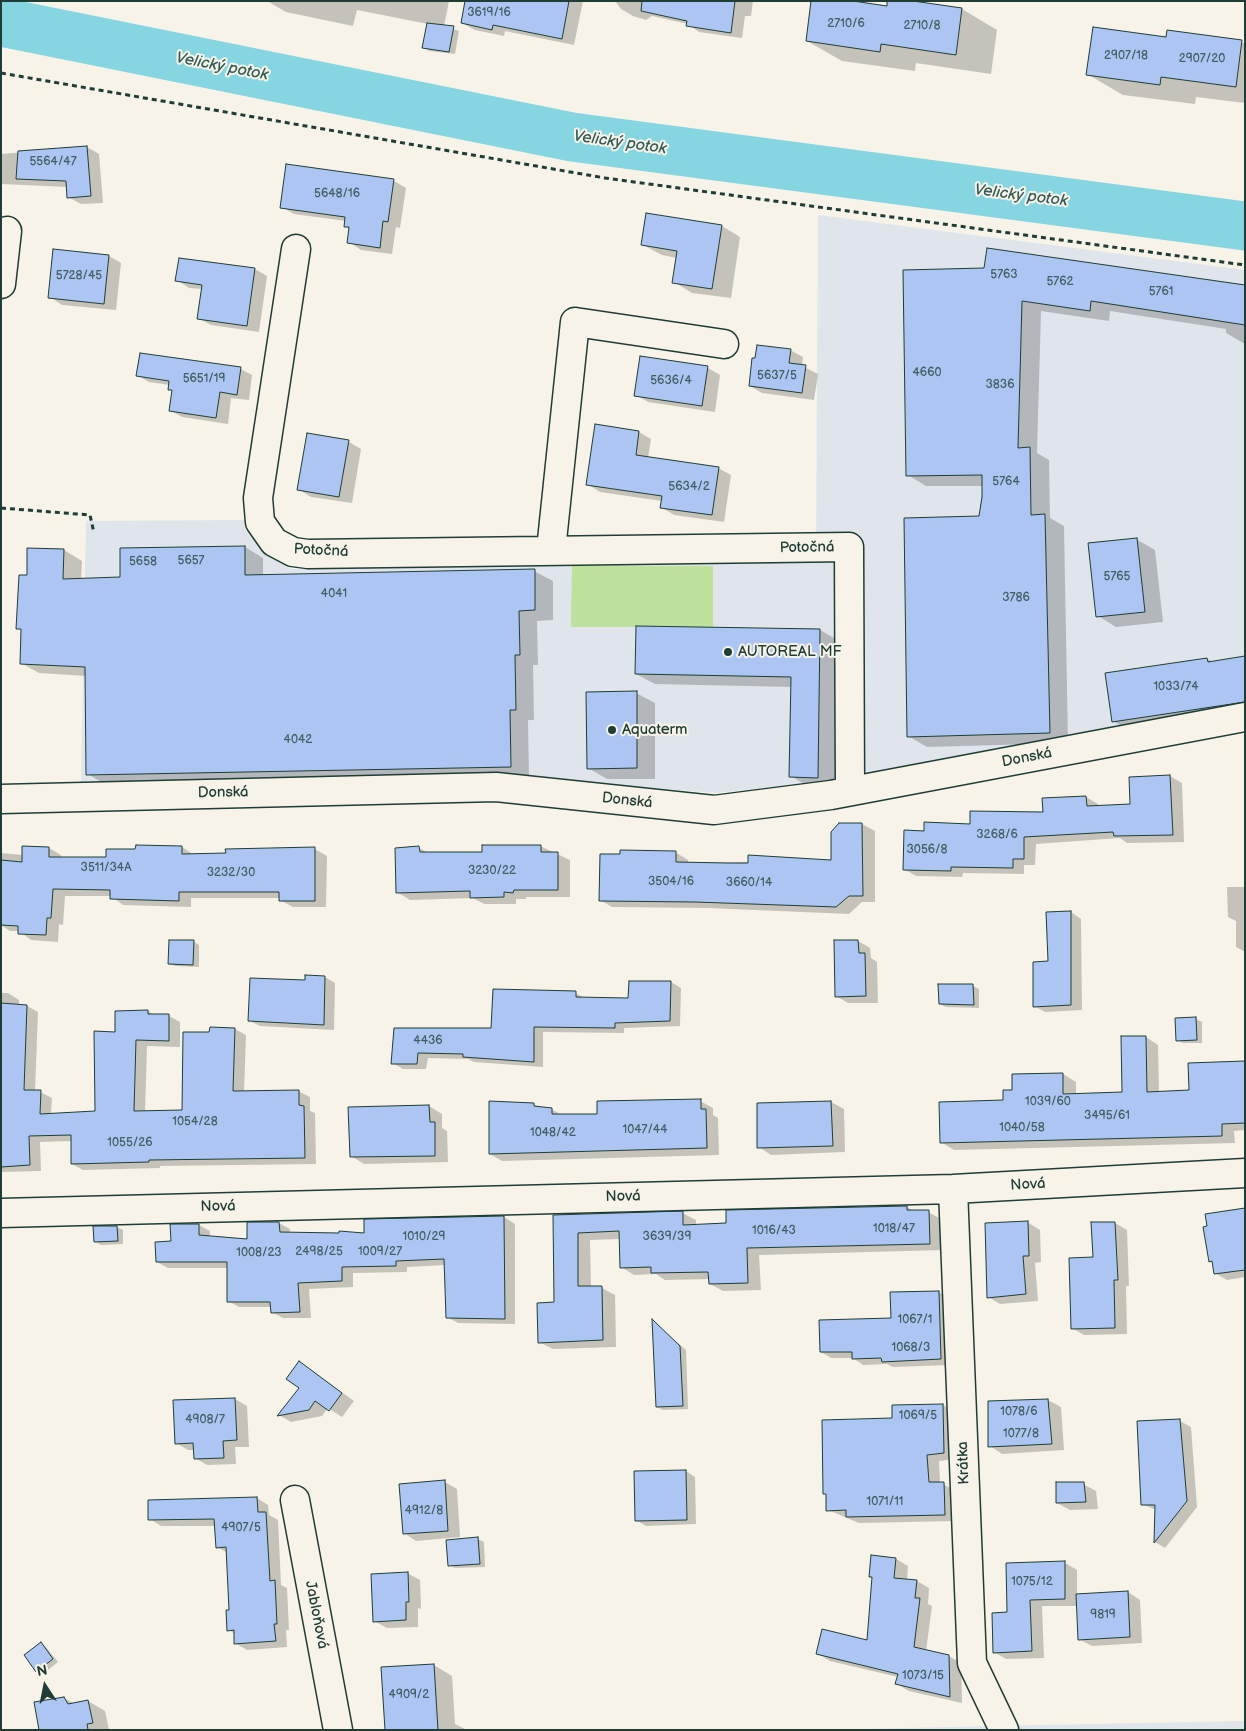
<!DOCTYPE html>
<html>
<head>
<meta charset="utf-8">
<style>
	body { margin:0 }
	#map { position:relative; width:1246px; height:1731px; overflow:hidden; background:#f7f3e8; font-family:"Balsamiq Sans",sans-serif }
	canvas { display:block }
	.frame { position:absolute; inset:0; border:2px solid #1f3d34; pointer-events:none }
	.north { position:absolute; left:20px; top:1661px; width:50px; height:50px; -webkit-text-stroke:4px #f7f3e8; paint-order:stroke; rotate:349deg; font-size:14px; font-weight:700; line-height:20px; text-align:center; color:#1f3d34 }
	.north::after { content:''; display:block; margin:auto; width:18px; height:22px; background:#1f3d34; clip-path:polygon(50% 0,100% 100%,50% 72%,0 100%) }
</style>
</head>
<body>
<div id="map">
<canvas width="1246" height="1731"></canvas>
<div class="frame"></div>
<div class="north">N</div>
</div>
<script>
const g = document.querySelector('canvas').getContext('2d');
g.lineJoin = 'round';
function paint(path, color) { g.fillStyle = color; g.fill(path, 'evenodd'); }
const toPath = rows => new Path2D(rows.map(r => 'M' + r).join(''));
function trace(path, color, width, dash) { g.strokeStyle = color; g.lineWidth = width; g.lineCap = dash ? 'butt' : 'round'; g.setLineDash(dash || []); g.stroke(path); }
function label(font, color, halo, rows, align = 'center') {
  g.font = font + ' "Balsamiq Sans",sans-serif'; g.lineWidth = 4; g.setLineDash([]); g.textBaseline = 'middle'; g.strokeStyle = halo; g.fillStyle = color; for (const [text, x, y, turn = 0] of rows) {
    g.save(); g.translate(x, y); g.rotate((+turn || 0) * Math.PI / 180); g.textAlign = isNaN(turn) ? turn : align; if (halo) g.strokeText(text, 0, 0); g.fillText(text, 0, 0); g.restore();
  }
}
const built = toPath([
	[818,215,1245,270,1245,709,822,783,716,793,525,778,81,788,86,521,246,520,291,569,816,561],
	[1245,1721,1245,1730,816,1730,1039,1725]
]);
const green = toPath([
	[572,566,713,566,713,627,571,627]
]);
const shadow = toPath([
	[267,1,449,1,444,26,459,31,455,54,429,51,424,48,428,24,357,10,353,26,286,12],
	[467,1,583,1,574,45,505,31,504,36,475,30,462,23],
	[615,1,753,1,751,16,745,16,742,38,699,32,688,24,652,16,646,20,633,16,621,9],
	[904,1,962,9,997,30,991,74,916,63,915,71,842,61,807,41],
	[1168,38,1245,43,1245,103,1196,97,1195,104,1123,95,1087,74],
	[87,147,99,154,103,203,81,204,68,197,68,187,1,184,1,154],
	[394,181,406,188,400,228,396,227,392,254,361,250,349,242,350,229,345,226,346,221,294,214,282,207],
	[722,226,740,237,731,298,692,293,674,282,677,258,662,255,643,245],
	[109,256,121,263,116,310,62,305,50,297],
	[255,269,267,276,259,332,211,325,198,318,202,289,189,288,177,280],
	[904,271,1245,285,1245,344,1226,333,1226,329,1110,311,1109,321,1041,311,1037,453,1049,460,1050,518,1064,526,1068,743,927,747,908,736,980,517,983,486,926,486,908,475],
	[790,350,803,357,802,366,818,374,814,400,762,393,750,386],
	[641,357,708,368,720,375,715,412,648,402,636,395],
	[241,369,252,375,249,400,231,398,228,424,182,417,170,410,173,391,169,389,170,385,149,382,138,376],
	[639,432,651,439,648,458,718,468,731,475,724,522,674,515,661,507,662,501,600,492,587,484],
	[349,442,361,449,352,503,311,497,298,489],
	[1136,539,1155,550,1163,622,1116,627,1098,616],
	[245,547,263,558,263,576,534,571,553,581,553,620,537,621,538,665,533,665,534,720,528,720,529,777,106,785,88,774,86,676,39,673,21,663,22,630,18,628,28,577,64,550,82,561,81,580,121,579],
	[820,630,839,641,836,788,809,787,791,776,792,687,655,684,636,674],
	[1245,657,1245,715,1132,732,1113,721,1207,659,1213,662],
	[636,693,655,703,655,779,607,779,588,768],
	[1170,776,1182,783,1184,842,1127,843,1120,838,1036,844,1035,865,1024,865,1024,874,963,873,962,877,916,876,904,869,925,832,1044,813,1086,797,1098,804,1098,807,1131,806],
	[840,824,862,824,875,831,875,902,862,902,849,914,708,908,612,907,600,900,675,852,688,860,688,863,832,861],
	[137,846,182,847,194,855,315,849,327,856,326,907,293,907,280,900,280,898,191,898,191,907,123,905,111,896,65,896,63,925,59,924,58,942,31,940,19,931,10,931,1,925,1,853,23,855,49,848,61,855,61,858,108,858,136,850],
	[540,846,570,860,570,897,526,897,526,899,516,899,516,904,484,904,473,898,410,900,397,892,419,848,429,853,483,853],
	[1227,887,1245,887,1245,952,1236,947,1236,921,1228,917],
	[1071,912,1081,919,1082,1010,1045,1012,1034,1006],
	[858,941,870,948,871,958,877,962,878,1003,848,1003,836,996],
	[194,942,199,945,199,967,175,966,169,963],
	[325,977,335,983,334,1030,260,1026,250,1021,306,981],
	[671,982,681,988,680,1026,624,1028,624,1033,543,1032,543,1067,474,1062,468,1059,428,1058,426,1069,403,1069,393,1063,395,1029,492,1029,575,993,585,998,630,1000],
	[973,986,979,989,979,1008,946,1007,940,1004],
	[1,993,8,993,19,1000,19,1006,27,1006,38,1012,35,1092,40,1092,52,1098,51,1114,97,1112,116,1033,117,1012,148,1011,154,1015,169,1016,180,1022,180,1047,147,1046,145,1112,183,1112,210,1033,235,1029,246,1035,244,1092,298,1091,310,1097,310,1111,315,1113,316,1164,160,1166,160,1168,83,1170,72,1164,72,1141,40,1142,41,1171,1,1172],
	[1196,1019,1202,1022,1202,1043,1183,1043,1177,1040],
	[1146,1037,1158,1045,1159,1092,1190,1091,1245,1062,1245,1130,1234,1131,1235,1143,954,1150,941,1142,1004,1102,1013,1091,1063,1074,1076,1082,1076,1094,1123,1093],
	[700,1101,713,1108,713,1115,718,1118,719,1155,502,1161,490,1154,533,1104,541,1108,551,1109,562,1115,598,1116],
	[831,1102,844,1109,845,1152,771,1155,759,1147,758,1105],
	[429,1106,442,1114,442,1128,447,1131,448,1162,364,1164,351,1156,350,1108],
	[907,1207,915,1212,928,1212,941,1219,943,1250,759,1255,761,1290,723,1291,710,1284,710,1279,665,1280,656,1274,634,1275,621,1267,620,1239,590,1240,591,1288,602,1288,615,1295,616,1347,553,1349,539,1342,555,1303,554,1216,682,1213,696,1220,696,1225],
	[1245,1209,1245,1277,1227,1280,1215,1273,1214,1263,1210,1261],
	[504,1217,515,1224,515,1324,458,1323,447,1317,446,1265,407,1267,407,1272,353,1273,353,1287,309,1289,311,1318,283,1318,272,1312,272,1307,239,1307,228,1301,228,1268,168,1268,157,1262,172,1242,199,1225,210,1231,210,1237,249,1240,279,1223,290,1229,290,1233,365,1235],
	[1027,1222,1040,1230,1041,1262,1035,1263,1038,1301,1000,1304,988,1297],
	[1115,1223,1127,1230,1129,1286,1126,1286,1127,1334,1084,1335,1072,1328,1094,1259],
	[117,1227,123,1230,123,1244,101,1245,95,1241],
	[939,1292,949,1298,951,1365,893,1367,887,1364,863,1365,853,1358,831,1358,821,1352,892,1320],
	[654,1322,686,1350,688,1409,663,1410,657,1407],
	[300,1362,354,1401,342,1417,328,1408,322,1416,291,1422,279,1415,300,1388],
	[235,1399,247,1406,249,1447,235,1447,236,1464,207,1465,195,1458,195,1450,188,1450,176,1443],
	[1048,1400,1061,1407,1064,1450,1002,1454,990,1446,989,1402],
	[943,1405,954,1412,955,1459,939,1461,940,1483,955,1490,956,1521,859,1523,828,1510,827,1495,825,1493,893,1419],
	[1180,1421,1191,1427,1197,1507,1165,1548,1155,1542,1156,1510,1142,1504,1139,1422],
	[686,1471,695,1477,696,1524,646,1526,636,1520],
	[445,1482,457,1489,460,1537,416,1541,404,1533],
	[1083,1484,1096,1491,1098,1509,1070,1510,1057,1503],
	[257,1498,268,1505,269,1515,278,1520,281,1585,287,1588,289,1630,286,1630,287,1647,247,1650,235,1643,235,1634,229,1630,230,1611,228,1553,217,1547,216,1526,161,1526,150,1519],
	[478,1539,484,1542,485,1567,455,1568,449,1565],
	[896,1559,908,1566,907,1580,917,1581,929,1588,928,1604,932,1606,926,1651,949,1656,961,1663,962,1703,909,1691,897,1684,898,1677,830,1661,818,1654,868,1641,874,1578,871,1576],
	[1065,1563,1077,1570,1077,1595,1128,1592,1140,1600,1142,1643,1092,1646,1079,1639,1077,1606,1042,1606,1044,1658,1006,1659,994,1652,1008,1613],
	[407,1573,420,1580,421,1609,418,1608,418,1627,387,1628,374,1621],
	[41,1644,46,1647,58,1662,43,1674,37,1671],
	[434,1665,452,1676,455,1724,467,1730,386,1730],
	[64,1698,75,1704,88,1701,105,1711,109,1730,41,1730]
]);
const river = toPath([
	[1,22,572,137,1245,226]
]);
const building = toPath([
	[465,1,569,1,562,39,493,25,492,30,461,23,465,1],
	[642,1,735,1,731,33,686,26,687,21,641,11,642,1],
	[811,1,853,1,887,6,887,1,913,1,962,8,956,55,881,44,880,52,806,41,811,1],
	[427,23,454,26,449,52,422,48,427,23],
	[1093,27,1166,37,1167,30,1242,40,1236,87,1161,77,1160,85,1086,75,1093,27],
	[87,146,91,196,67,198,66,181,16,179,18,151,87,146],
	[286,164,394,179,388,222,383,221,380,248,347,243,349,227,344,227,345,217,280,208,286,164],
	[646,213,722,225,712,289,672,283,677,251,641,245,646,213],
	[987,248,1245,285,1245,325,1091,301,1090,311,1022,301,1018,448,1030,447,1031,515,1045,514,1050,733,907,737,904,518,979,516,982,497,982,475,906,476,903,270,984,268,987,248],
	[53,249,109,255,104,304,48,298,53,249],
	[179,258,255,268,247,326,197,319,202,285,175,281,179,258],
	[757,345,791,349,789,363,806,365,802,393,749,386,752,358,755,358,757,345],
	[140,353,241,367,237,395,220,392,216,418,169,411,172,390,168,390,169,381,136,376,140,353],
	[640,356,708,366,702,406,634,396,640,356],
	[595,424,639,431,636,455,719,467,712,515,660,508,662,496,586,485,595,424],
	[307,433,349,440,339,497,297,490,307,433],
	[1137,538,1145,612,1096,617,1088,543,1137,538],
	[245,546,245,575,535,569,535,610,519,611,520,655,515,655,516,710,510,710,511,767,86,775,85,667,20,664,21,629,16,629,19,575,27,575,27,548,64,549,63,579,120,577,120,548,245,546],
	[636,626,820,629,818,778,789,777,791,677,635,674,636,626],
	[1245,656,1245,702,1112,722,1105,673,1207,658,1208,662,1245,656],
	[637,691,637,768,587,769,586,692,637,691],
	[1170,775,1173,835,1114,836,1113,832,1024,837,1024,859,1013,859,1013,868,951,867,951,871,903,870,904,830,924,831,924,822,970,824,970,811,1043,812,1042,798,1086,796,1087,806,1130,804,1129,777,1170,775],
	[839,823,862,823,863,896,849,896,836,907,695,902,599,901,600,854,620,854,620,850,676,851,676,862,728,863,748,863,748,855,831,860,831,832,839,823],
	[136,845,182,846,182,854,226,853,225,849,315,847,315,901,279,901,279,892,179,892,179,901,110,899,110,890,53,889,51,918,47,918,46,935,18,934,18,926,1,925,1,860,22,862,22,846,49,847,49,857,106,857,106,849,135,849,136,845],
	[482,845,541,845,541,852,558,852,558,890,514,890,513,893,504,892,504,897,470,898,470,891,396,893,395,848,419,846,420,852,482,852,482,845],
	[1071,911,1071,1005,1033,1007,1033,962,1048,961,1046,912,1071,911],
	[169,940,194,940,193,965,168,964,169,940],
	[834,940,858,940,859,953,865,953,866,996,835,997,834,940],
	[305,975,325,976,324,1025,248,1021,250,978,305,980,305,975],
	[629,981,671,981,670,1021,615,1023,615,1028,534,1027,534,1062,463,1057,463,1054,418,1053,417,1064,391,1064,394,1028,491,1028,493,989,576,991,576,997,628,998,629,981],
	[938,984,973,984,974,1005,939,1004,938,984],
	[1,1003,27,1005,24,1090,41,1090,40,1114,95,1111,94,1031,115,1032,115,1011,148,1010,148,1014,169,1014,169,1041,136,1040,134,1111,182,1110,183,1032,209,1032,210,1027,235,1028,233,1091,299,1090,299,1105,304,1106,305,1158,149,1160,149,1162,71,1164,71,1135,29,1136,30,1165,1,1167,1,1003],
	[1196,1017,1197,1040,1176,1041,1175,1018,1196,1017],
	[1121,1036,1146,1036,1147,1092,1189,1090,1188,1063,1245,1061,1245,1123,1222,1124,1222,1136,940,1143,939,1102,1003,1100,1003,1090,1012,1090,1012,1074,1063,1073,1063,1094,1122,1092,1121,1036],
	[701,1099,701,1109,706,1109,707,1148,489,1154,489,1101,534,1103,534,1106,552,1108,552,1114,597,1114,597,1101,701,1099],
	[831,1101,833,1146,757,1148,757,1103,831,1101],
	[429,1105,430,1122,435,1122,435,1156,350,1157,348,1107,429,1105],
	[907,1206,907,1210,929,1210,930,1244,747,1248,748,1283,709,1284,708,1272,651,1273,651,1267,620,1268,619,1231,578,1233,578,1286,602,1286,603,1340,538,1343,537,1303,554,1302,553,1215,683,1211,683,1225,726,1223,726,1210,907,1206],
	[1245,1208,1245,1270,1214,1274,1212,1261,1209,1262,1203,1227,1207,1226,1205,1214,1245,1208],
	[504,1216,505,1319,446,1318,444,1259,396,1261,396,1266,342,1267,342,1281,298,1283,300,1312,271,1313,270,1302,227,1302,227,1262,156,1262,155,1242,171,1241,170,1224,199,1224,199,1235,247,1239,247,1222,279,1222,280,1232,339,1233,339,1231,364,1233,364,1219,504,1216],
	[1028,1221,1029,1256,1023,1256,1026,1294,987,1298,985,1223,1028,1221],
	[1091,1222,1115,1222,1118,1280,1114,1280,1115,1328,1071,1329,1069,1258,1093,1257,1091,1222],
	[93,1226,117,1226,118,1241,94,1242,93,1226],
	[939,1291,941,1359,882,1362,881,1358,852,1359,852,1352,820,1352,819,1320,891,1318,890,1292,939,1291],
	[652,1319,680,1346,683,1406,656,1407,652,1319],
	[299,1361,342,1393,329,1411,315,1401,309,1410,277,1416,299,1388,286,1379,299,1361],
	[235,1398,237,1440,223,1441,224,1458,194,1459,193,1443,175,1444,173,1400,235,1398],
	[1048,1399,1052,1444,988,1447,988,1401,1048,1399],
	[943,1404,944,1453,927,1455,929,1482,944,1482,945,1515,846,1517,846,1510,826,1511,826,1494,823,1494,822,1420,892,1418,892,1405,943,1404],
	[1180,1419,1187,1501,1154,1543,1155,1505,1141,1505,1137,1421,1180,1419],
	[686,1470,687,1520,635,1521,634,1471,686,1470],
	[445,1480,448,1531,403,1534,399,1484,445,1480],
	[1056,1482,1084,1482,1086,1502,1056,1503,1056,1482],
	[257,1497,258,1512,266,1512,270,1581,275,1580,277,1624,274,1624,276,1641,234,1644,234,1630,227,1631,226,1610,229,1610,226,1547,216,1548,214,1519,148,1520,148,1500,257,1497],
	[478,1537,480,1564,448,1566,446,1540,478,1537],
	[871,1555,896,1558,894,1578,917,1580,915,1598,920,1598,914,1647,949,1655,950,1697,895,1684,898,1674,816,1654,822,1629,867,1640,872,1577,869,1577,871,1555],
	[1065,1561,1065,1599,1030,1600,1032,1651,993,1653,992,1613,1007,1612,1006,1563,1065,1561],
	[408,1572,409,1602,406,1602,406,1620,373,1622,371,1574,408,1572],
	[1128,1591,1130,1637,1078,1640,1076,1594,1128,1591],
	[41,1642,53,1659,36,1672,24,1655,41,1642],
	[434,1664,438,1730,385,1730,381,1667,434,1664],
	[64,1697,68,1704,88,1700,93,1723,87,1724,88,1730,39,1730,34,1702,64,1697]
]);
const path = toPath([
	[1,73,605,178,1245,265],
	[1,508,90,515,94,533]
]);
const minor = toPath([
	[296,249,258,498,260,522,274,542,293,552,308,554,849,547,850,791],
	[1,284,7,231],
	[551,550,575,322,724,344],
	[1,799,496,787,714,810,831,795,1245,717],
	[953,1189,972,1663,1004,1730],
	[1,1213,953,1189,1245,1173],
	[295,1500,338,1730]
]);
const markers = [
	[728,652,5,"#1f3d34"],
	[612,730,5,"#1f3d34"]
];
const numberNames = [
	["3619/16",489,13],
	["2710/6",846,24],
	["2710/8",922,26],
	["2907/18",1126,56],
	["2907/20",1202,59],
	["5564/47",53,162],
	["5648/16",337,194],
	["5763",1004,275],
	["5728/45",79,276],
	["5762",1060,282],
	["5761",1161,292],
	["4660",927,373],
	["5637/5",777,376],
	["5651/19",204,379],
	["5636/4",671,381],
	["3836",1000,385],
	["5764",1006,482],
	["5634/2",689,487],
	["5657",191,561],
	["5658",143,562],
	["5765",1117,577],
	["4041",334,594],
	["3786",1016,598],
	["1033/74",1176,687],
	["4042",298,740],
	["3268/6",997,835],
	["3056/8",927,850],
	["3511/34A",106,868],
	["3230/22",492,871],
	["3232/30",231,873],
	["3504/16",671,882],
	["3660/14",749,883],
	["4436",428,1041],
	["1039/60",1048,1102],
	["3495/61",1107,1116],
	["1054/28",195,1122],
	["1040/58",1022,1128],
	["1047/44",645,1130],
	["1048/42",553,1133],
	["1055/26",130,1143],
	["1018/47",894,1229],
	["1016/43",774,1231],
	["1010/29",424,1237],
	["3639/39",667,1237],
	["2498/25",319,1252],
	["1009/27",380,1252],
	["1008/23",259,1253],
	["1067/1",915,1320],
	["1068/3",911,1348],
	["1078/6",1019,1412],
	["1069/5",918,1416],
	["4908/7",205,1420],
	["1077/8",1021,1434],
	["1071/11",885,1502],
	["4912/8",424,1511],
	["4907/5",241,1528],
	["1075/12",1032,1582],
	["9819",1103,1615],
	["1073/15",923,1676],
	["4909/2",409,1695]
];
const streetNames = [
	["Potočná",807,548,-1],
	["Potočná",321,551,3],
	["Donská",1027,758,-11],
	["Donská",223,793,-1],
	["Donská",627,801,6],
	["Nová",1028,1185,-3],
	["Nová",623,1197,-1],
	["Nová",218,1207,-1],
	["Krátka",964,1463,-92],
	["Jabloňová",316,1615,79]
];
const poiNames = [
	["AUTOREAL MF",738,652],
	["Aquaterm",622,730]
];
const waterNames = [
	["Velický potok",222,67,11],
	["Velický potok",620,143,8],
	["Velický potok",1021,196,7]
];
paint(built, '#e0e5eb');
paint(green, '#bee19b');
paint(shadow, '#0003');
trace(river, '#86d6e2', 49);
paint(building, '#acc5f2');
trace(building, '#1f3d34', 1);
trace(minor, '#1f3d34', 31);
trace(path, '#1f3d34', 3, [5, 4]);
trace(minor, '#f7f3e8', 28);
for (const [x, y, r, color] of markers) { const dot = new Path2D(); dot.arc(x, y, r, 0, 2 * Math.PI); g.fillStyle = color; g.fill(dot); trace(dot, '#f7f3e8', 2); }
label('12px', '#425f64', null, numberNames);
label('15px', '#1f3d34', '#f7f3e8', streetNames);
label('15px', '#1f3d34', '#f7f3e8', poiNames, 'left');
label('italic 16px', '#345c57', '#f7f3e8', waterNames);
</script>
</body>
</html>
